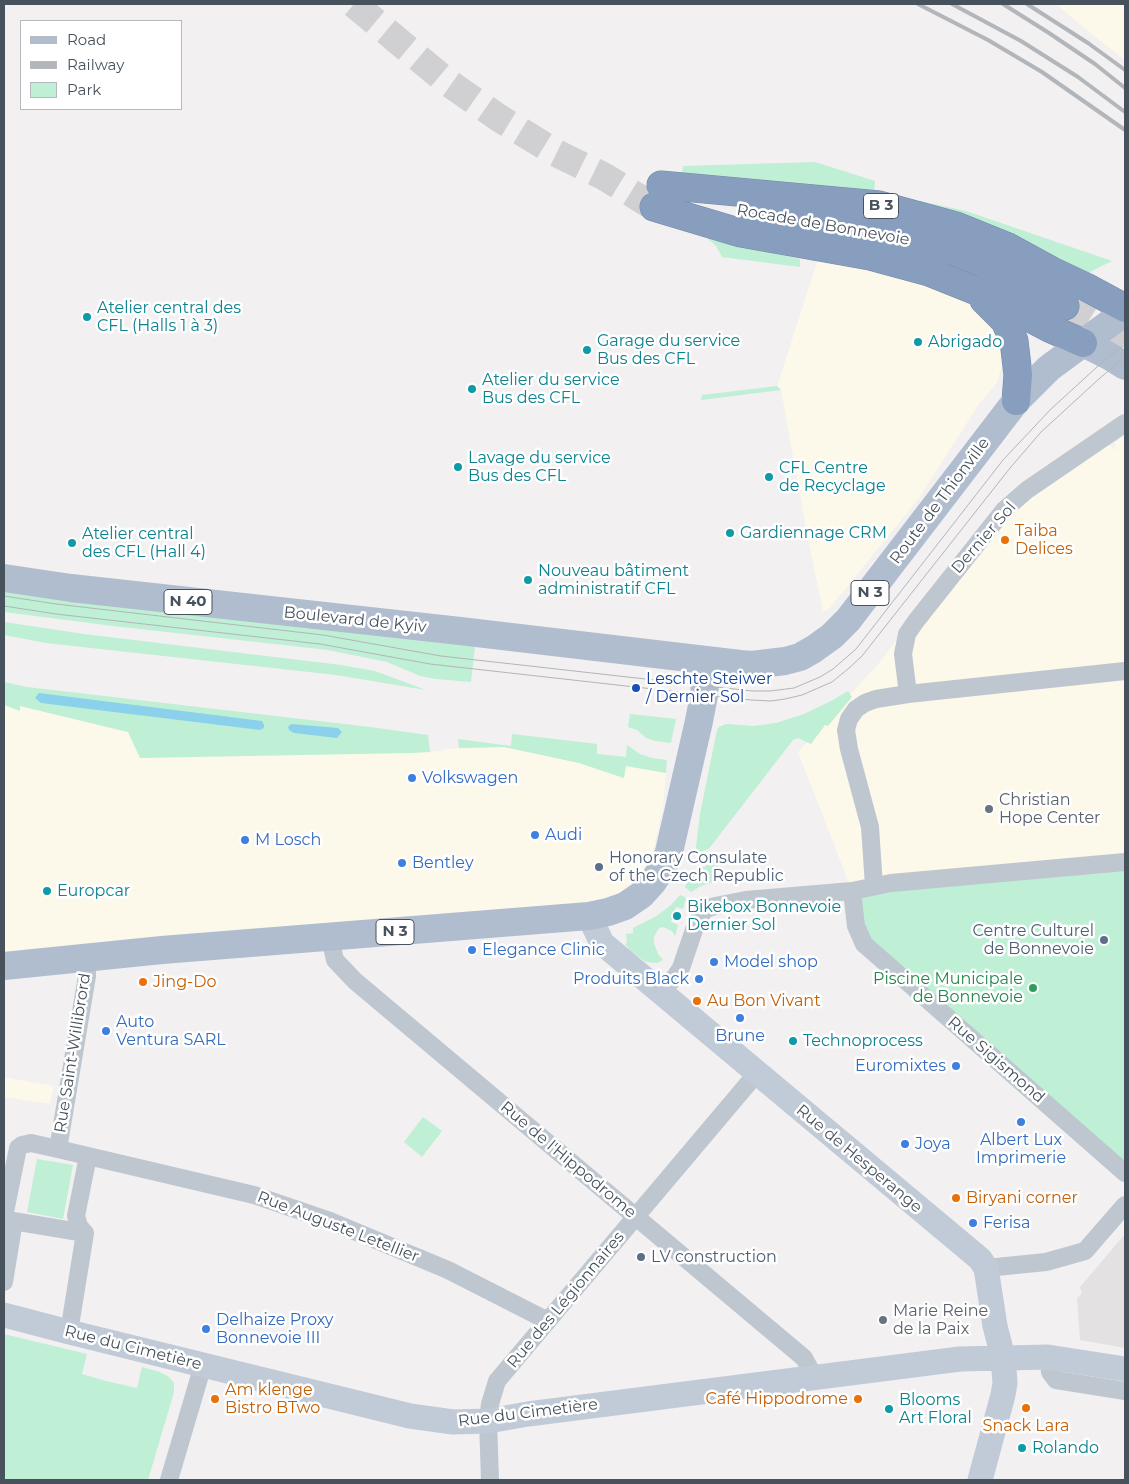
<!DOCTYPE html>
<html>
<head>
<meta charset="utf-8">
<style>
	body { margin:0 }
	#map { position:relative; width:1129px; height:1484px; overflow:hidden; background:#f2f0f0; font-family:Montserrat,sans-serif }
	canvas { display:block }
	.frame { position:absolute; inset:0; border:5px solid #48525d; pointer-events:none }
	.legend { position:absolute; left:20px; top:20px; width:162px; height:90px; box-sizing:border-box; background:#fff; border:1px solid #b6babe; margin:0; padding:6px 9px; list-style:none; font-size:15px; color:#48525d }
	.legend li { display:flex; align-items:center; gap:10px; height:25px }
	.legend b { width:25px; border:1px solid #b6babe }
</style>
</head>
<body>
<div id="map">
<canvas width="1129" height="1484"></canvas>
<div class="frame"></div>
<ul class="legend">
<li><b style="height:6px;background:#b0bdce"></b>Road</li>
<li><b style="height:6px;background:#b2b5ba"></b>Railway</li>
<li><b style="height:14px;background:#bfefd5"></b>Park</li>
</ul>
</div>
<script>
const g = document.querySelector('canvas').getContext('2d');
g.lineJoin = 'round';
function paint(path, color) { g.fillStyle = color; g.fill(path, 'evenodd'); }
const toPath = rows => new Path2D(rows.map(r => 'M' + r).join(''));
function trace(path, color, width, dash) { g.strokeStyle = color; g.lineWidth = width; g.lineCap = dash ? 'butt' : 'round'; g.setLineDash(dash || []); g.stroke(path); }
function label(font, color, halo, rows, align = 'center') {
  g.font = font + ' Montserrat,sans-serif'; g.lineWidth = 5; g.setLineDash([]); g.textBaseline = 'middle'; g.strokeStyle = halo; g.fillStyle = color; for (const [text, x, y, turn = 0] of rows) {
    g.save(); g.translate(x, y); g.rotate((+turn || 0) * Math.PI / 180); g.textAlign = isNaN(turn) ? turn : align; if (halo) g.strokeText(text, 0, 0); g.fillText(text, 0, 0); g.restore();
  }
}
const commercial = toPath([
	[1056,4,1125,4,1125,60,1094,36],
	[822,261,884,274,924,285,958,297,974,305,989,319,1003,343,1004,361,996,384,979,404,919,498,829,609,823,612,806,528,781,390,777,386,817,262],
	[1125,436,1125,862,852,891,798,752,879,663,941,581,1004,510,1107,443,1115,450,1115,442],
	[4,705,20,711,19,706,128,732,410,753,441,751,442,749,504,747,580,763,623,778,626,766,666,773,663,807,652,857,641,895,625,906,4,966],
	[4,1077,54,1086,50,1104,4,1097]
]);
const education = toPath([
	[1125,1234,1125,1348,1080,1340,1077,1298,1082,1293,1080,1287]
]);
const green = toPath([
	[815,162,875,181,874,193,702,178,682,173,683,166],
	[920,201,966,211,1112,261,1086,274,917,209],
	[706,237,800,259,800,267,722,257,716,246],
	[777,386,781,390,701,400,702,395],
	[4,587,475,646,471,682,436,679,420,676,387,662,328,650,113,626,4,612],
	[4,622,84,634,341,665,375,671,426,690,336,675,46,643,4,635],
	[4,682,27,687,370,727,428,735,430,752,410,753,140,758,128,732,20,706,20,711,4,705],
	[848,691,852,697,828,726,825,725,811,744,798,738,793,740,711,846,708,849,695,855,700,814,717,730,719,727,726,724,754,726,776,723,804,714,833,700],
	[630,714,676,719,671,743,655,741,646,738,637,730,628,727],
	[512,734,597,744,597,754,626,757,627,745,640,754,652,758,667,760,666,773,626,766,624,778,579,763,504,747,459,748,458,739,511,746],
	[718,854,718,882,713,882,701,886,691,892,687,889,685,887,692,871,706,866],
	[1125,862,1125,1173,864,944,852,891],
	[680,895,685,897,686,899,683,909,676,907,671,922,678,925,675,936,672,931,663,927,659,928,654,937,654,943,658,954,663,960,657,963,646,962,631,951,625,944,627,943,626,934,633,933,633,928,655,917,671,905],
	[423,1117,442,1131,422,1157,404,1142],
	[37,1159,73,1165,63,1219,27,1212],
	[4,1334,87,1354,82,1374,106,1381,137,1388,142,1367,160,1372,169,1377,174,1383,174,1392,148,1480,4,1480]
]);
const water = toPath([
	[39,693,262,721,264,725,264,728,260,730,41,703,35,698],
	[291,724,338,728,342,732,337,738,294,733,289,730,288,727]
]);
const highwayTunnel = toPath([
	[354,4,446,81,499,118,556,153,605,177,654,207],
	[1065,306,1125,343]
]);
const street = toPath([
	[908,694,903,654,907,634,916,621,1004,510,1027,490,1125,423],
	[874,886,870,827,849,749,846,730,849,719,856,709,865,703,876,699,908,694,1125,671],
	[852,891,856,926,864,944,1125,1173],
	[330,938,335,960,355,981,804,1358,815,1378],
	[661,992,675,977,681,968,696,924,700,916,706,909,715,906,746,900,852,891,891,883,1125,862],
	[88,1156,254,1195,330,1221,448,1270,548,1321],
	[7,1220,85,1233],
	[986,1268,1046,1262,1085,1251,1125,1205],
	[4,1282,12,1233,11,1225,7,1220,5,1212,18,1148,22,1145,31,1143,58,1149],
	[69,1332,85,1233,79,1226,76,1216,88,1156,58,1149,87,976,87,958],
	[1048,1357,1050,1372,1056,1380,1125,1391],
	[169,1480,203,1365],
	[490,1480,488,1421,490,1404,497,1381,757,1073]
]);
const secondary = toPath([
	[589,916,602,943,980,1259,986,1268,995,1326,1003,1357,1005,1383,1003,1395,980,1480],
	[4,1315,69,1332,410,1416,453,1422,488,1421,528,1414,960,1359,1048,1357,1125,1369]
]);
const primary = toPath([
	[1083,343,1109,356,1125,366],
	[4,578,71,588,460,631,740,664,752,665,785,661,800,657,814,649,832,636,848,620,1016,401,1049,368,1125,312],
	[4,966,162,950,589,916,608,912,625,906,641,895,652,883,663,867,669,852,699,721,704,695,707,660]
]);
const highway = toPath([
	[661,185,879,205,956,226,1008,247,1052,271,1086,287,1125,308],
	[654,207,741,233,870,256,929,272,984,294,1049,328,1083,343],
	[754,212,802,218,887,233,953,251,983,263,1065,306],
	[984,300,1005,321,1014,341,1018,375,1016,401]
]);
const tram = toPath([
	[4,596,56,604,323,635,441,656,752,691,770,691,794,688,820,677,833,669,856,649,1003,460,1051,409,1109,356,1125,345],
	[4,606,56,614,320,644,430,664,751,700,771,701,785,699,802,695,832,682,848,669,862,656,1010,468,1041,432,1100,378,1125,357]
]);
const rail = toPath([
	[918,4,988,40,1042,72,1125,130],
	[952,4,1021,41,1078,77,1125,112],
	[1003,4,1049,33,1095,64,1125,88],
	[1027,4,1088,43,1125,70]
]);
const markers = [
	[87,317,5,"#0f9aa8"],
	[918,342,5,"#0f9aa8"],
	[587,350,5,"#0f9aa8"],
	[472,389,5,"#0f9aa8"],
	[458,467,5,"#0f9aa8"],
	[769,477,5,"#0f9aa8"],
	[730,533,5,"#0f9aa8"],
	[1005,540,5,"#e8710a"],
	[72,543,5,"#0f9aa8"],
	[528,580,5,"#0f9aa8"],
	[636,688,5,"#1a4fb4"],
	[412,778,5,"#3f7fe0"],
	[989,809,5,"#6b7280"],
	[535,835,5,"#3f7fe0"],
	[245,840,5,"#3f7fe0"],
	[402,863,5,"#3f7fe0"],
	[599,867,5,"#5c6f8a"],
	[47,891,5,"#0f9aa8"],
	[677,916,5,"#0f9aa8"],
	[1104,940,5,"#5c6f8a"],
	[472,950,5,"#3f7fe0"],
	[714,962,5,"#3f7fe0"],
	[699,979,5,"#3f7fe0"],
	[143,982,5,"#e8710a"],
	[1033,988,5,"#2e9e5b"],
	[697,1001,5,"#e8710a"],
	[740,1018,5,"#3f7fe0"],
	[106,1031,5,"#3f7fe0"],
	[793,1041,5,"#0f9aa8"],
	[956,1066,5,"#3f7fe0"],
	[1021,1122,5,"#3f7fe0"],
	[905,1144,5,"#3f7fe0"],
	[956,1198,5,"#e8710a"],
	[973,1223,5,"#3f7fe0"],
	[641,1257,5,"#5c6f8a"],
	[883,1320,5,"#6b7280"],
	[206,1329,5,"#3f7fe0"],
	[215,1399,5,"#e8710a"],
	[858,1399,5,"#e8710a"],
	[1026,1408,5,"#e8710a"],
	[889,1409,5,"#0f9aa8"],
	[1022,1448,5,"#0f9aa8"]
];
const shields = [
	[881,206,35],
	[870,593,38],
	[188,602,48],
	[395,932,38]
];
const shieldNames = [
	["B 3",881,206],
	["N 3",870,593],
	["N 40",188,602],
	["N 3",395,932]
];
const streetNames = [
	["Rocade de Bonnevoie",823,225,10],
	["Route de Thionville",940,501,-53],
	["Dernier Sol",984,538,-49],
	["Boulevard de Kyiv",355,620,6],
	["Rue Saint-Willibrord",73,1053,-81],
	["Rue Sigismond",996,1060,41],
	["Rue de Hesperange",859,1159,40],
	["Rue de l'Hippodrome",568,1160,40],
	["Rue Auguste Letellier",338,1227,21],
	["Rue des Légionnaires",566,1300,-50],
	["Rue du Cimetière",133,1348,14],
	["Rue du Cimetière",528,1413,-7]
];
const cultureNames = [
	["Atelier central des",97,308],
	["CFL (Halls 1 à 3)",97,326],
	["Garage du service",597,341],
	["Bus des CFL",597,359],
	["Abrigado",928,342],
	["Atelier du service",482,380],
	["Bus des CFL",482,398],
	["Lavage du service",468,458],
	["Bus des CFL",468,476],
	["CFL Centre",779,468],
	["de Recyclage",779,486],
	["Gardiennage CRM",740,533],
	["Atelier central",82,534],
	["des CFL (Hall 4)",82,552],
	["Nouveau bâtiment",538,571],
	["administratif CFL",538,589],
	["Europcar",57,891],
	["Bikebox Bonnevoie",687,907],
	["Dernier Sol",687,925],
	["Technoprocess",803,1041],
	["Blooms",899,1400],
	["Art Floral",899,1418],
	["Rolando",1032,1448]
];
const foodNames = [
	["Taiba",1015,531],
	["Delices",1015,549],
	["Jing-Do",153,982],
	["Au Bon Vivant",707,1001],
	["Biryani corner",966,1198],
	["Am klenge",225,1390],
	["Bistro BTwo",225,1408],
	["Café Hippodrome",848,1399,"right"],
	["Snack Lara",1026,1426,"center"]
];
const transitNames = [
	["Leschte Steiwer",646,679],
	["/ Dernier Sol",646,697]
];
const shopNames = [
	["Volkswagen",422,778],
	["Audi",545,835],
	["M Losch",255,840],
	["Bentley",412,863],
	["Elegance Clinic",482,950],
	["Model shop",724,962],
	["Produits Black",689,979,"right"],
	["Auto",116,1022],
	["Ventura SARL",116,1040],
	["Brune",740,1036,"center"],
	["Euromixtes",946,1066,"right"],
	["Albert Lux",1021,1140,"center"],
	["Imprimerie",1021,1158,"center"],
	["Joya",915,1144],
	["Ferisa",983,1223],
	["Delhaize Proxy",216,1320],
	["Bonnevoie III",216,1338]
];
const worshipNames = [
	["Christian",999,800],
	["Hope Center",999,818],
	["Marie Reine",893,1311],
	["de la Paix",893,1329]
];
const serviceNames = [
	["Honorary Consulate",609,858],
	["of the Czech Republic",609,876],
	["Centre Culturel",1094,931,"right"],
	["de Bonnevoie",1094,949,"right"],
	["LV construction",651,1257]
];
const leisureNames = [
	["Piscine Municipale",1023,979],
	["de Bonnevoie",1023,997]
];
paint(commercial, '#fcf8ea');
paint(education, '#e3e1e2');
paint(green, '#bfefd5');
paint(water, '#8cd1ec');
trace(highwayTunnel, '#d0d0d3', 28, [28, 14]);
trace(highway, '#7389aa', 29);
trace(street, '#bec6cf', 18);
trace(secondary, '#c1cad7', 25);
trace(primary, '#b0bdce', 28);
trace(highway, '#889ebe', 28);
trace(tram, '#b2b5ba', 1);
trace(rail, '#b2b5ba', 4);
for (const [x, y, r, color] of markers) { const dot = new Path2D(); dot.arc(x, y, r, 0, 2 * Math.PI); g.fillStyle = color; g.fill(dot); trace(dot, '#fff', 2); }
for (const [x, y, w] of shields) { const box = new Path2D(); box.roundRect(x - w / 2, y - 12.5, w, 25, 4); g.fillStyle = '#fff'; g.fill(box); trace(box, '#48525d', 1); }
label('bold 15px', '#48525d', null, shieldNames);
label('16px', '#48525d', '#fff', streetNames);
label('16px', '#0d838f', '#fff', cultureNames, 'left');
label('16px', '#c56008', '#fff', foodNames, 'left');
label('16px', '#164399', '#fff', transitNames, 'left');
label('16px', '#366cbe', '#fff', shopNames, 'left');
label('16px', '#5b616d', '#fff', worshipNames, 'left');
label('16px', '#4e5e75', '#fff', serviceNames, 'left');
label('16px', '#27864d', '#fff', leisureNames, 'right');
</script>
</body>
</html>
